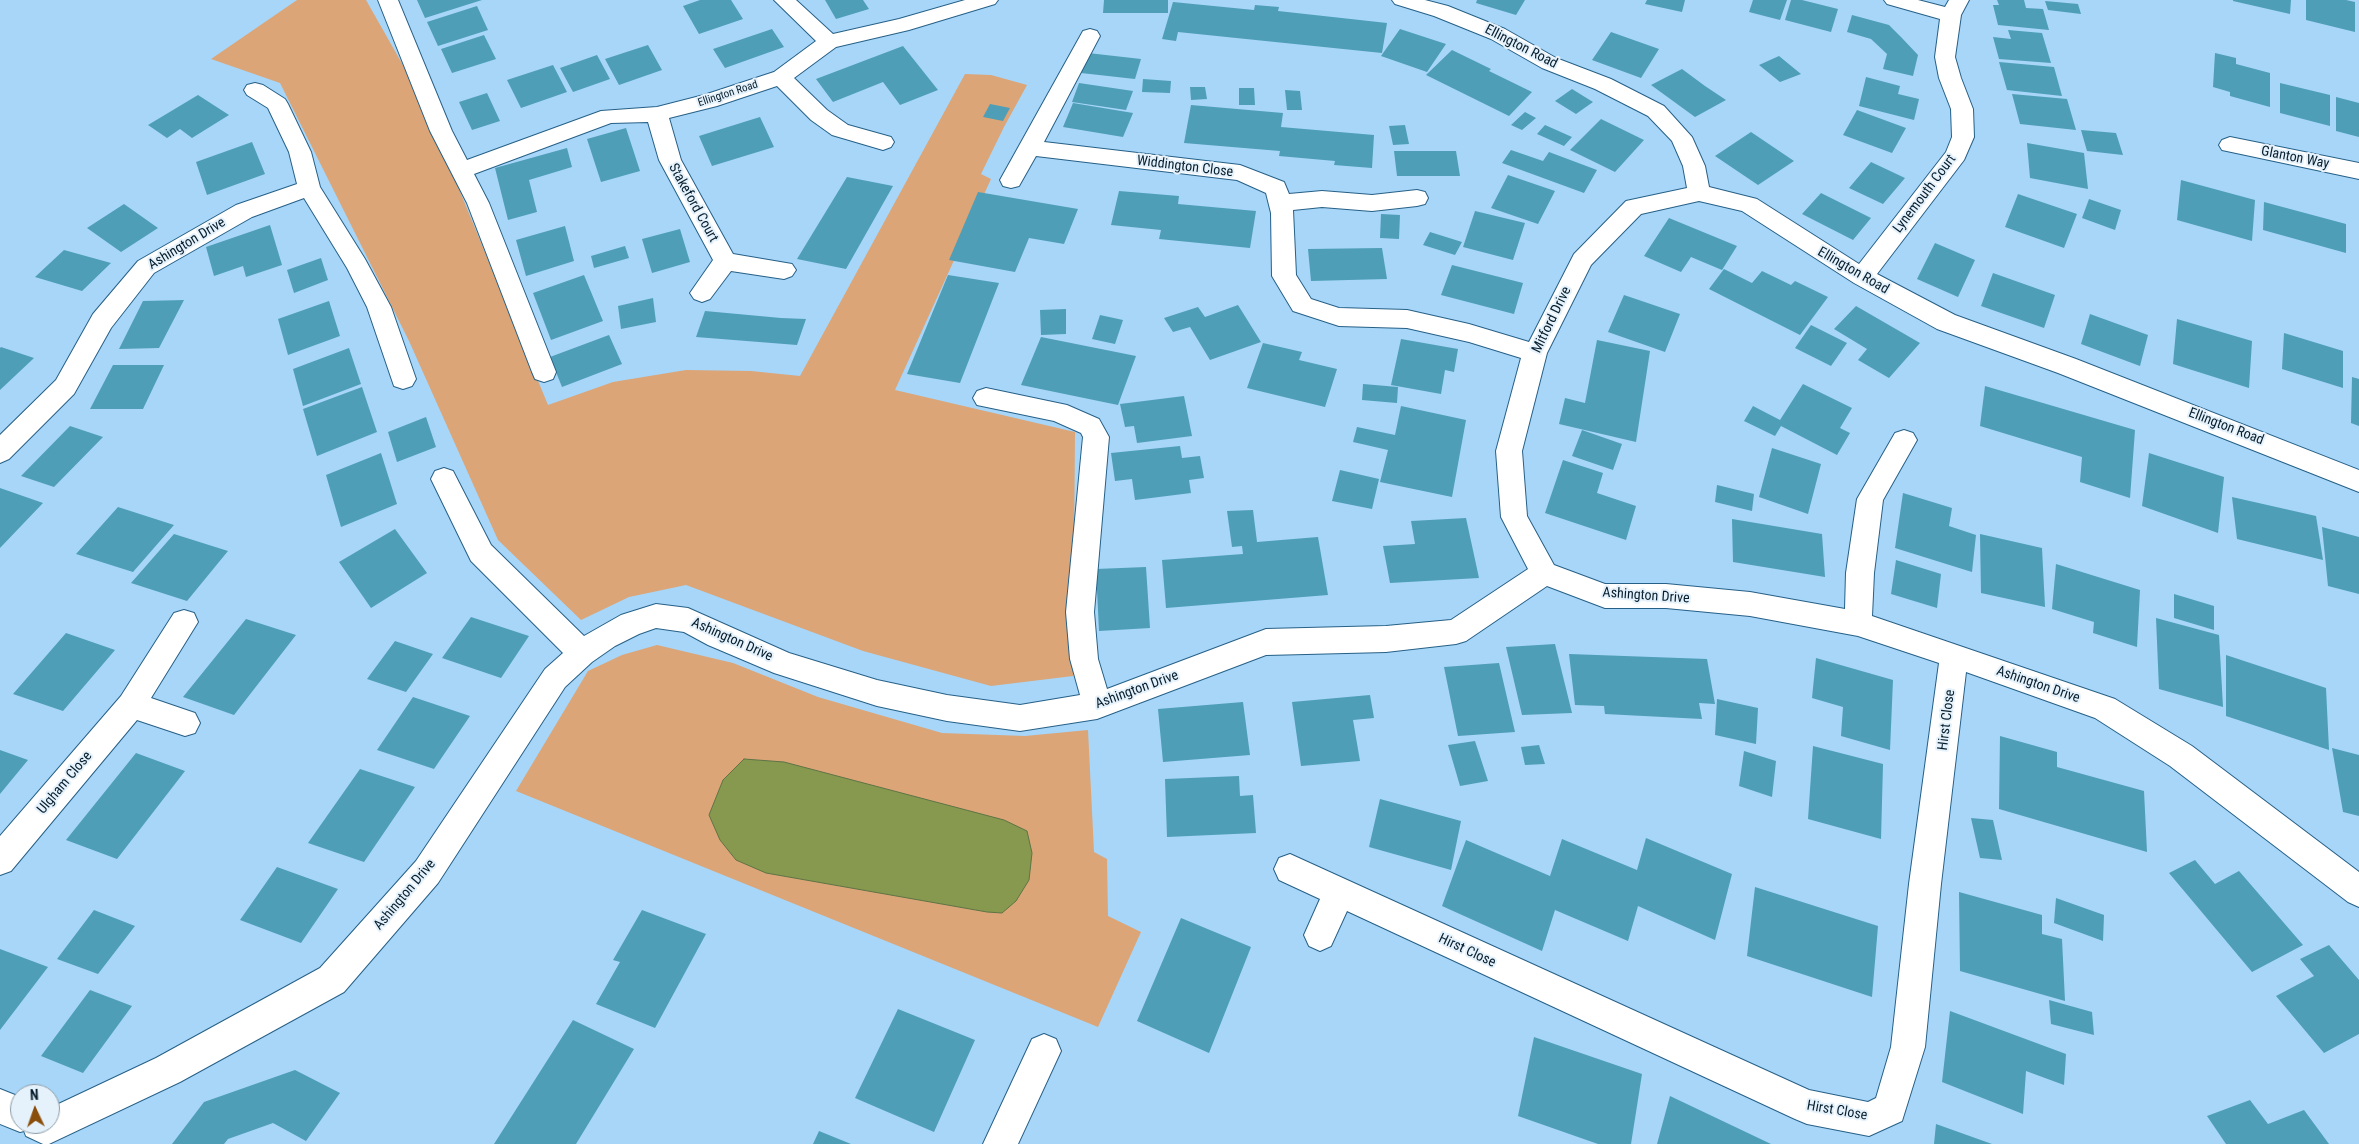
<!DOCTYPE html>
<html>
<head>
<meta charset="utf-8">
<style>
	body { margin:0 }
	#map { position:relative; width:2359px; height:1144px; overflow:hidden; background:#a7d6f9; font-family:"Roboto Condensed",sans-serif }
	canvas { display:block }
	.north { position:absolute; left:10px; top:1084px; width:50px; height:50px; box-sizing:border-box; background:#e6f2fb; border:1px solid #8c9da9; border-radius:50%; rotate:357deg; font-size:14px; font-weight:700; line-height:20px; text-align:center; color:#051d2d }
	.north::after { content:''; display:block; margin:auto; width:18px; height:22px; background:#8a4e0b; clip-path:polygon(50% 0,100% 100%,50% 72%,0 100%) }
</style>
</head>
<body>
<div id="map">
<canvas width="2359" height="1144"></canvas>
<div class="north">N</div>
</div>
<script>
const g = document.querySelector('canvas').getContext('2d');
g.lineJoin = 'round';
function paint(path, color) { g.fillStyle = color; g.fill(path, 'evenodd'); }
const toPath = rows => new Path2D(rows.map(r => 'M' + r).join(''));
function trace(path, color, width, dash) { g.strokeStyle = color; g.lineWidth = width; g.lineCap = dash ? 'butt' : 'round'; g.setLineDash(dash || []); g.stroke(path); }
function label(font, color, halo, rows, align = 'center') {
  g.font = font + ' "Roboto Condensed",sans-serif'; g.lineWidth = 4; g.setLineDash([]); g.textBaseline = 'middle'; g.strokeStyle = halo; g.fillStyle = color; for (const [text, x, y, turn = 0] of rows) {
    g.save(); g.translate(x, y); g.rotate((+turn || 0) * Math.PI / 180); g.textAlign = isNaN(turn) ? turn : align; if (halo) g.strokeText(text, 0, 0); g.fillText(text, 0, 0); g.restore();
  }
}
const green = toPath([
	[297,0,366,0,421,97,548,405,613,382,686,370,751,371,800,376,965,74,991,75,1027,85,1004,127,981,174,991,179,895,390,1075,432,1073,676,991,686,863,651,686,585,629,597,581,620,498,540,409,341,280,83,211,59],
	[657,645,733,663,818,697,942,733,1025,736,1088,730,1094,852,1107,859,1108,916,1141,932,1098,1027,516,791,588,671,622,655]
]);
const water = toPath([
	[744,759,784,762,1004,820,1027,831,1032,853,1029,880,1016,901,1002,913,987,912,766,873,736,860,720,840,709,815,723,780,744,759]
]);
const building = toPath([
	[417,0,482,0,425,18],
	[700,0,731,0,743,19,699,34,683,6],
	[825,0,863,0,869,9,836,19],
	[1104,0,1168,0,1168,13,1103,13],
	[1477,0,1525,0,1516,15,1476,3],
	[1647,0,1685,0,1682,12,1645,4],
	[1753,0,1787,0,1780,20,1749,12],
	[1791,0,1802,0,1838,9,1831,32,1785,20],
	[1997,0,2024,0,2026,8,2043,9,2049,30,1998,25,1993,5,1999,5],
	[2233,0,2291,0,2290,14,2233,1],
	[2306,0,2346,0,2355,2,2355,32,2306,20],
	[2045,1,2078,4,2081,14,2048,10],
	[1173,2,1254,10,1255,5,1279,7,1278,11,1387,23,1382,53,1178,32,1176,41,1162,39],
	[477,6,488,30,438,46,427,22],
	[1852,15,1889,25,1901,37,1918,55,1913,76,1883,69,1887,54,1871,39,1847,32],
	[772,29,784,47,725,68,713,49],
	[1400,29,1446,44,1427,72,1381,56],
	[2008,30,2042,33,2051,63,1999,59,1993,37,2011,39],
	[1611,32,1659,49,1641,78,1592,60],
	[484,35,496,59,452,73,441,49],
	[648,45,662,70,619,85,605,59],
	[903,46,938,90,900,105,883,82,833,102,816,79],
	[1452,50,1491,69,1489,71,1532,92,1509,116,1426,75],
	[1088,53,1141,59,1135,79,1081,73],
	[2215,53,2236,58,2236,64,2270,73,2270,107,2230,96,2230,92,2213,87],
	[597,55,610,79,573,92,560,68],
	[1779,56,1801,74,1780,82,1759,65],
	[1999,62,2054,67,2062,96,2007,90],
	[553,65,567,92,521,108,507,80],
	[1682,69,1705,86,1726,100,1695,117,1651,85],
	[1866,77,1900,86,1898,94,1919,99,1914,120,1859,106],
	[1143,79,1171,81,1170,93,1142,92],
	[1079,83,1133,91,1126,110,1072,102],
	[2280,83,2330,95,2330,126,2280,113],
	[1190,87,1205,87,1207,99,1191,100],
	[1239,88,1254,88,1255,105,1239,105],
	[1572,89,1593,102,1576,114,1555,101],
	[1285,90,1300,91,1302,110,1287,110],
	[487,93,500,121,472,130,459,102],
	[2012,94,2067,99,2076,130,2020,124],
	[198,95,229,115,192,138,180,129,167,138,148,125],
	[2336,97,2359,103,2359,137,2336,131],
	[1073,103,1133,113,1123,137,1063,127],
	[990,104,1010,108,1003,121,983,117],
	[1191,105,1283,113,1281,127,1374,135,1372,168,1334,165,1335,161,1279,156,1280,151,1184,143],
	[1857,110,1906,128,1892,153,1843,135],
	[1525,112,1536,118,1522,130,1511,125],
	[760,117,774,147,712,166,699,136],
	[1601,119,1644,140,1615,172,1570,150],
	[1405,125,1409,144,1393,145,1389,126],
	[1545,125,1572,137,1564,146,1537,134],
	[626,128,640,171,601,182,587,139],
	[2081,130,2116,133,2123,155,2087,151],
	[1751,132,1794,161,1758,185,1715,156],
	[252,142,265,174,207,195,196,162],
	[2027,143,2084,153,2088,189,2030,178],
	[567,148,572,167,529,180,537,212,508,220,495,168],
	[1511,150,1543,161,1549,152,1597,170,1584,193,1502,163],
	[1394,151,1456,151,1460,176,1397,176],
	[1871,162,1905,178,1883,204,1849,188],
	[1508,175,1555,191,1538,224,1491,208],
	[847,177,893,186,846,269,797,259],
	[2181,180,2255,200,2252,241,2177,220],
	[1119,191,1179,196,1178,204,1256,211,1250,248,1159,239,1161,230,1111,225],
	[978,192,1078,209,1064,244,1029,238,1015,272,949,260],
	[1821,193,1871,218,1853,240,1802,214],
	[2018,194,2077,214,2064,248,2005,227],
	[2089,199,2121,210,2115,230,2082,218],
	[2264,202,2346,224,2346,253,2263,230],
	[124,204,158,228,121,252,87,228],
	[1475,211,1525,223,1513,260,1463,247],
	[1381,214,1400,215,1399,239,1380,238],
	[1669,218,1737,246,1722,270,1691,257,1681,272,1644,256],
	[270,225,282,265,246,277,243,266,214,276,206,247],
	[565,226,574,261,526,276,516,240],
	[680,229,690,262,652,273,642,239],
	[1430,232,1462,242,1455,255,1423,245],
	[1935,243,1975,260,1958,297,1917,279],
	[625,246,629,258,594,268,591,256],
	[1382,248,1387,279,1311,281,1308,249],
	[64,250,111,263,82,291,35,277],
	[321,258,328,280,294,293,287,270],
	[1452,265,1523,283,1514,314,1441,295],
	[1724,269,1752,283,1762,271,1791,285,1795,281,1828,297,1800,335,1709,289],
	[1993,273,2055,295,2044,328,1981,306],
	[584,275,603,321,551,340,533,293],
	[948,275,999,283,960,383,907,374],
	[1624,295,1680,314,1665,352,1608,332],
	[653,298,656,322,621,329,618,306],
	[184,300,159,348,119,349,143,301],
	[329,301,340,336,288,355,278,319],
	[1238,305,1261,342,1210,360,1190,327,1173,332,1164,318,1198,307,1205,317],
	[1856,306,1920,343,1889,378,1858,360,1867,349,1834,329],
	[1066,309,1066,334,1041,335,1040,310],
	[705,311,781,318,806,319,797,345,696,337],
	[2090,314,2148,335,2140,366,2081,344],
	[1100,315,1123,320,1115,344,1092,339],
	[2177,319,2252,341,2249,388,2173,364],
	[1811,325,1847,343,1831,366,1795,348],
	[2284,333,2343,351,2343,388,2282,369],
	[609,335,622,364,562,387,550,357],
	[1041,337,1136,356,1118,405,1021,385],
	[1401,339,1458,349,1454,372,1445,370,1441,394,1391,385],
	[1597,340,1650,351,1636,442,1559,424,1565,398,1585,403],
	[1263,343,1302,352,1299,360,1337,369,1325,407,1247,388],
	[1,347,34,358,0,390,0,348],
	[349,348,361,384,303,406,293,369],
	[113,365,164,365,143,409,90,409],
	[2352,377,2359,379,2359,426,2351,423],
	[1363,384,1398,387,1397,403,1362,400],
	[1803,384,1852,408,1840,428,1850,433,1837,455,1781,426,1775,436,1744,421,1753,406,1780,420],
	[1985,386,2135,430,2130,498,2080,482,2082,457,1980,426],
	[362,387,377,432,317,456,303,409],
	[1184,396,1192,436,1137,443,1134,426,1125,427,1120,404],
	[1401,406,1466,420,1452,497,1380,482,1388,450,1353,442,1357,427,1395,435],
	[426,417,436,447,397,462,388,432],
	[70,426,103,437,54,487,21,476],
	[1582,430,1622,444,1613,470,1572,456],
	[1180,446,1182,458,1200,456,1204,478,1189,480,1191,493,1135,500,1132,479,1115,481,1111,453],
	[1772,448,1821,464,1808,514,1759,497],
	[381,453,397,504,341,527,326,475],
	[2149,453,2224,477,2218,533,2142,506],
	[1563,460,1603,473,1597,493,1636,506,1626,540,1545,513],
	[1340,470,1379,479,1372,509,1332,501],
	[1717,485,1754,494,1752,511,1715,502],
	[0,488,43,503,0,548],
	[1903,493,1952,508,1949,526,1976,535,1972,572,1895,548],
	[2232,497,2316,516,2323,560,2237,539],
	[118,507,174,525,133,572,76,554],
	[1253,510,1257,542,1318,537,1328,595,1166,608,1162,560,1243,554,1242,546,1232,547,1227,511],
	[1466,518,1479,578,1390,583,1383,546,1415,544,1411,521],
	[1732,519,1822,534,1825,577,1733,562],
	[2322,527,2359,537,2359,594,2328,586],
	[395,529,427,573,371,608,339,562],
	[174,534,228,551,187,601,131,583],
	[1980,534,2042,548,2045,607,1981,593],
	[1896,560,1941,574,1937,608,1891,594],
	[2056,564,2140,590,2137,647,2093,633,2094,622,2052,609],
	[1146,567,1150,628,1099,631,1096,569],
	[2174,594,2214,606,2214,630,2174,618],
	[471,617,529,636,501,678,442,658],
	[2156,618,2219,635,2223,707,2159,689],
	[246,619,296,635,234,715,183,697],
	[66,633,115,650,63,711,13,694],
	[395,641,433,654,406,692,367,679],
	[1555,644,1572,713,1522,715,1506,647],
	[1569,654,1707,659,1715,704,1699,703,1702,719,1605,714,1604,706,1575,705],
	[2226,655,2326,688,2329,750,2226,716],
	[1816,658,1893,680,1890,750,1841,736,1843,707,1812,698],
	[1499,663,1515,732,1458,736,1444,667],
	[1370,695,1374,718,1353,720,1360,761,1301,766,1292,702],
	[413,697,470,716,434,769,377,750],
	[1717,699,1758,708,1756,744,1715,735],
	[1243,702,1250,755,1163,762,1158,709],
	[2000,736,2057,752,2057,767,2144,791,2147,852,1999,809],
	[1475,741,1488,781,1460,786,1448,745],
	[1539,745,1545,764,1525,765,1521,747],
	[1813,746,1883,764,1881,839,1808,819],
	[2332,748,2359,755,2359,816,2343,812],
	[0,750,28,760,0,794],
	[1744,751,1776,761,1772,797,1739,786],
	[136,753,185,771,117,859,66,840],
	[360,769,415,787,364,862,308,843],
	[1239,776,1240,796,1253,795,1256,833,1167,837,1165,779],
	[1380,799,1461,821,1451,870,1369,847],
	[1971,818,1993,820,2002,860,1980,858],
	[1646,838,1732,874,1715,940,1638,906,1628,941,1555,910,1542,951,1442,906,1466,840,1550,876,1562,839,1637,870],
	[2195,860,2215,884,2239,871,2303,945,2252,972,2169,873],
	[277,867,338,889,301,943,240,920],
	[1755,887,1878,926,1872,997,1747,956],
	[1959,892,2042,915,2042,934,2062,939,2065,1001,1960,971],
	[2056,898,2104,915,2103,941,2054,923],
	[94,910,135,926,98,974,57,959],
	[642,910,706,934,655,1028,596,1004,620,962,613,960],
	[1181,918,1251,947,1209,1053,1137,1021],
	[2329,945,2359,980,2359,1034,2324,1053,2276,996,2314,976,2300,959],
	[0,949,48,967,0,1030],
	[90,990,132,1006,83,1073,41,1056],
	[2049,1000,2092,1012,2094,1035,2051,1024],
	[898,1009,975,1040,934,1132,855,1098],
	[1950,1011,2066,1054,2064,1085,2026,1071,2023,1114,1942,1082],
	[573,1020,634,1049,576,1144,494,1144],
	[1534,1037,1642,1074,1631,1144,1598,1144,1518,1116],
	[295,1070,340,1093,306,1141,273,1123,228,1139,224,1144,172,1144,204,1102],
	[1670,1096,1771,1144,1657,1144],
	[2250,1100,2268,1124,2304,1110,2329,1144,2226,1144,2207,1116],
	[1936,1124,1992,1144,1934,1144],
	[819,1131,851,1144,813,1144]
]);
const minor = toPath([
	[378,0,398,0,452,131,467,160,601,111,657,107,704,95,774,72,816,41,774,0,796,0,833,34,899,19,965,0,998,0,995,4,909,30,836,47,794,78,827,110,848,125,891,137,894,142,891,147,883,150,832,135,811,120,777,86,717,106,669,118,681,160,733,254,792,264,796,270,792,276,784,279,731,271,710,299,702,302,694,299,690,293,713,260,659,160,648,122,611,123,474,174,489,203,556,372,553,379,544,382,535,379,532,372,467,203,430,131,378,0],
	[1392,0,1425,0,1448,6,1505,29,1556,58,1611,79,1664,106,1692,137,1705,166,1709,187,1757,199,1859,264,1946,152,1952,137,1951,109,1939,78,1935,57,1940,19,1887,4,1884,0,1918,0,1945,7,1949,0,1969,0,1961,15,1955,57,1961,78,1973,109,1974,137,1964,160,1877,274,1955,315,2076,359,2359,470,2359,492,2058,373,1937,329,1854,283,1742,211,1699,201,1641,214,1591,265,1547,353,1522,451,1527,516,1554,565,1605,584,1666,584,1750,592,1845,609,1846,573,1857,499,1895,433,1904,430,1913,433,1917,440,1883,500,1874,573,1872,616,2115,699,2192,746,2359,872,2359,907,2348,902,2170,766,2095,718,1966,672,1941,884,1925,1047,1902,1121,1869,1136,1807,1124,1795,1119,1347,911,1331,946,1320,951,1309,946,1304,935,1320,899,1279,880,1274,869,1279,858,1290,854,1809,1090,1868,1102,1876,1098,1891,1047,1909,884,1939,663,1858,636,1750,616,1666,608,1605,608,1547,586,1466,641,1456,644,1386,652,1266,655,1097,719,1020,731,947,721,877,706,774,673,708,645,684,632,656,628,639,634,615,646,592,662,565,687,438,883,344,992,180,1082,49,1144,43,1144,26,1136,24,1131,20,1132,0,1124,0,1089,20,1097,20,1124,50,1124,50,1108,156,1058,320,968,416,861,545,669,563,653,471,561,431,479,435,471,444,468,453,471,491,545,584,636,621,615,656,604,688,608,789,653,877,680,947,695,1020,705,1080,695,1070,659,1066,612,1083,437,1081,433,1054,421,977,405,973,398,977,391,986,388,1067,405,1099,419,1109,437,1094,612,1098,659,1107,689,1266,629,1386,626,1451,620,1528,569,1501,517,1496,451,1521,358,1469,342,1407,328,1339,326,1293,311,1272,276,1271,213,1266,193,1237,180,1036,156,1019,186,1011,188,1003,186,1000,180,1083,31,1090,29,1097,31,1100,36,1044,142,1240,165,1284,182,1289,194,1322,191,1372,195,1417,190,1425,192,1428,198,1425,204,1417,206,1372,211,1322,207,1293,210,1296,275,1311,299,1339,308,1407,310,1469,324,1529,342,1574,254,1626,201,1687,188,1683,166,1672,141,1648,116,1595,89,1542,68,1491,39,1434,16,1395,4,1392,0],
	[255,83,263,85,285,99,288,104,311,152,320,187,365,259,391,307,416,379,412,386,403,389,394,386,367,307,347,268,304,198,252,217,154,273,111,328,74,394,9,459,0,463,0,435,56,380,93,314,138,261,236,205,297,184,289,152,268,108,247,95,244,90,247,85,255,83],
	[2230,137,2359,163,2359,179,2222,150,2219,145,2222,140,2230,137],
	[184,610,194,613,198,622,151,698,195,713,200,723,195,733,185,736,137,720,11,871,0,875,0,836,121,696,174,613,184,610],
	[1044,1034,1056,1039,1061,1051,1018,1144,983,1144,1032,1039,1044,1034]
]);
const farStreetnames = [
	["Ellington Road",728,94,-18]
];
const streetNames = [
	["Ellington Road",1521,47,27],
	["Glanton Way",2295,158,11],
	["Widdington Close",1185,167,7],
	["Lynemouth Court",1925,194,-53],
	["Stakeford Court",693,203,61],
	["Ashington Drive",187,244,-31],
	["Ellington Road",1853,271,30],
	["Mitford Drive",1552,320,-64],
	["Ellington Road",2226,427,21],
	["Ashington Drive",1646,596,4],
	["Ashington Drive",732,640,24],
	["Ashington Drive",2038,685,19],
	["Ashington Drive",1137,690,-20],
	["Hirst Close",1947,720,-83],
	["Ulgham Close",65,783,-50],
	["Ashington Drive",405,895,-50],
	["Hirst Close",1467,951,25],
	["Hirst Close",1837,1111,10]
];
paint(green, '#dba577');
paint(water, '#86994f');
trace(water, '#5f7445', 1);
paint(building, '#4e9eb7');
trace(minor, '#266087', 2);
paint(minor, '#fff');
label('11px', '#051d2d', '#e6f2fb', farStreetnames);
label('14px', '#051d2d', '#e6f2fb', streetNames);
</script>
</body>
</html>
